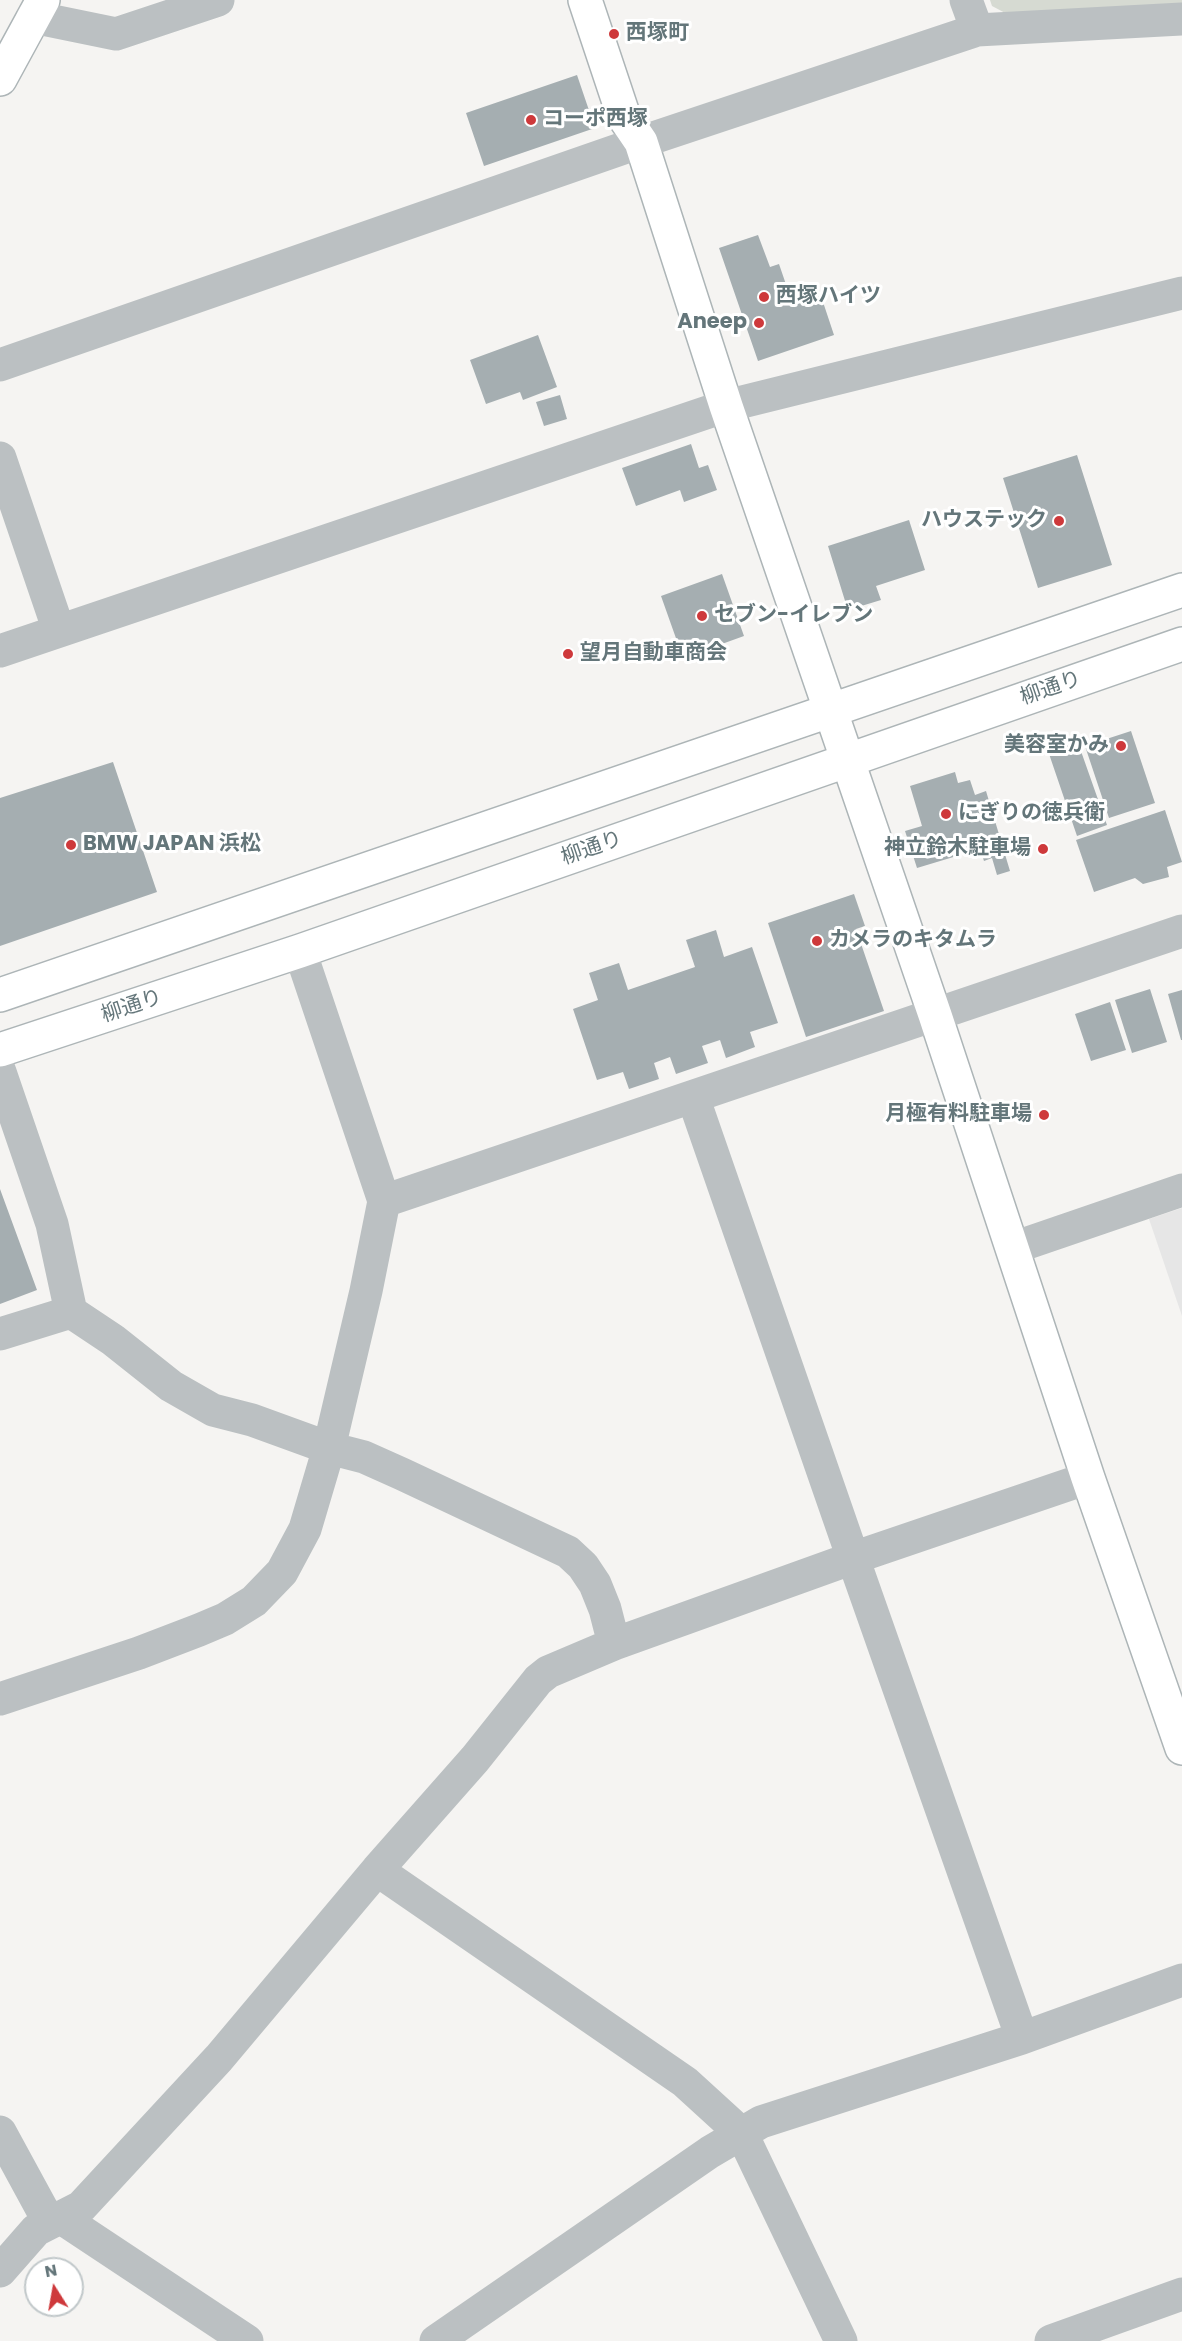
<!DOCTYPE html>
<html>
<head>
<meta charset="utf-8">
<style>
	body { margin:0 }
	#map { position:relative; width:1182px; height:2341px; overflow:hidden; background:#f5f4f2; font-family:Poppins,sans-serif }
	canvas { display:block }
	.north { position:absolute; left:24px; top:2257px; width:60px; height:60px; box-sizing:border-box; background:#fff; border:2px solid #c1c8ca; border-radius:50%; rotate:349deg; font-size:16px; font-weight:700; line-height:24px; text-align:center; color:#64767a }
	.north::after { content:''; display:block; margin:auto; width:21px; height:27px; background:#ce393b; clip-path:polygon(50% 0,100% 100%,50% 72%,0 100%) }
</style>
</head>
<body>
<div id="map">
<canvas width="1182" height="2341"></canvas>
<div class="north">N</div>
</div>
<script>
const g = document.querySelector('canvas').getContext('2d');
g.lineJoin = 'round';
function paint(path, color) { g.fillStyle = color; g.fill(path, 'evenodd'); }
const toPath = rows => new Path2D(rows.map(r => 'M' + r).join(''));
function trace(path, color, width, dash) { g.strokeStyle = color; g.lineWidth = width; g.lineCap = dash ? 'butt' : 'round'; g.setLineDash(dash || []); g.stroke(path); }
function label(font, color, halo, rows, align = 'center') {
  g.font = font + ' Poppins,"Noto Sans JP",sans-serif'; g.lineWidth = 6; g.setLineDash([]); g.textBaseline = 'middle'; g.strokeStyle = halo; g.fillStyle = color; for (const [text, x, y, turn = 0] of rows) {
    g.save(); g.translate(x, y); g.rotate((+turn || 0) * Math.PI / 180); g.textAlign = isNaN(turn) ? turn : align; if (halo) g.strokeText(text, 0, 0); g.fillText(text, 0, 0); g.restore();
  }
}
const built = toPath([
	[1182,1208,1182,1316,1149,1219]
]);
const green = toPath([
	[990,0,1182,0,1182,5,1009,15,992,6]
]);
const building = toPath([
	[577,75,595,128,484,166,466,113],
	[758,235,770,267,779,264,792,302,820,293,834,335,758,361,719,248],
	[538,335,557,387,523,400,520,392,486,404,470,360],
	[560,395,567,419,544,426,536,402],
	[691,444,699,468,708,465,717,490,684,502,680,490,636,506,622,468],
	[1077,455,1112,565,1038,588,1003,478],
	[909,520,925,570,876,586,881,600,858,607,846,604,828,546],
	[722,574,744,636,683,658,661,596],
	[1131,731,1155,803,1109,818,1085,746],
	[1076,737,1107,825,1077,836,1047,748],
	[113,762,157,892,0,946,0,798],
	[955,772,958,783,970,780,975,795,986,791,1010,871,997,875,992,858,984,861,980,849,917,868,905,831,922,826,910,786],
	[1165,810,1182,862,1167,867,1169,877,1143,884,1135,878,1094,892,1076,840],
	[854,894,865,926,856,929,884,1011,806,1037,768,923],
	[716,930,724,957,752,947,778,1023,750,1032,755,1047,726,1058,720,1040,702,1046,708,1063,676,1074,670,1057,654,1063,659,1079,629,1089,623,1072,597,1080,573,1009,598,1000,589,973,619,963,628,990,695,967,686,940],
	[1150,989,1167,1042,1132,1053,1115,1000],
	[1182,990,1182,1040,1181,1040,1168,994],
	[1110,1002,1126,1050,1091,1061,1075,1014],
	[0,1189,37,1290,0,1304]
]);
const street = toPath([
	[966,0,977,30],
	[33,17,116,34,218,0],
	[0,365,641,142,977,30,1182,19],
	[0,458,59,631],
	[0,651,726,406,1182,293],
	[0,1072,52,1224,71,1312,113,1340,171,1386,213,1410,252,1420,329,1448,366,1291,384,1201,300,951],
	[693,1097,853,1558,1022,2038],
	[384,1201,1182,931],
	[1013,1248,1182,1190],
	[0,1334,71,1312],
	[0,1699,139,1653,199,1630,225,1619,254,1601,282,1572,305,1529,329,1448,364,1457,402,1474,568,1552,583,1566,595,1584,605,1609,614,1644],
	[377,1870,685,2082,742,2134,841,2341],
	[0,2132,49,2222],
	[60,2217,247,2341],
	[0,2271,36,2230,81,2207,219,2058,377,1870,475,1759,538,1680,548,1672,614,1644,853,1558,1088,1478],
	[436,2341,710,2152,761,2122,1022,2038,1182,1980],
	[1051,2341,1182,2294]
]);
const secondary = toPath([
	[585,0,624,117,641,142,726,406,935,1015,1088,1478,1182,1748],
	[0,79,43,0],
	[0,995,1182,590],
	[0,1050,300,951,1182,644]
]);
const markers = [
	[614,34,6,"#ce393b"],
	[531,120,6,"#ce393b"],
	[764,297,6,"#ce393b"],
	[759,323,6,"#ce393b"],
	[1059,521,6,"#ce393b"],
	[702,616,6,"#ce393b"],
	[568,654,6,"#ce393b"],
	[1121,746,6,"#ce393b"],
	[946,814,6,"#ce393b"],
	[71,845,6,"#ce393b"],
	[1043,849,6,"#ce393b"],
	[817,941,6,"#ce393b"],
	[1044,1115,6,"#ce393b"]
];
const poiNames = [
	["西塚町",626,34],
	["コーポ西塚",543,120],
	["西塚ハイツ",776,297],
	["Aneep",747,323,"right"],
	["ハウステック",1047,521,"right"],
	["セブン-イレブン",714,616],
	["望月自動車商会",580,654],
	["美容室かみ",1109,746,"right"],
	["にぎりの徳兵衛",958,814],
	["BMW JAPAN 浜松",83,845],
	["神立鈴木駐車場",1031,849,"right"],
	["カメラのキタムラ",829,941],
	["月極有料駐車場",1032,1115,"right"]
];
const streetNames = [
	["柳通り",1051,689,-19],
	["柳通り",592,849,-19],
	["柳通り",132,1007,-18]
];
paint(built, '#e6e6e6');
paint(green, '#d6dad2');
paint(building, '#a5aeb1');
trace(secondary, '#adb5b7', 36);
trace(street, '#bbc0c2', 33);
trace(secondary, '#fff', 33);
for (const [x, y, r, color] of markers) { const dot = new Path2D(); dot.arc(x, y, r, 0, 2 * Math.PI); g.fillStyle = color; g.fill(dot); trace(dot, '#fff', 2); }
label('bold 21px', '#64767a', '#fff', poiNames, 'left');
label('21px', '#64767a', '#fff', streetNames);
</script>
</body>
</html>
